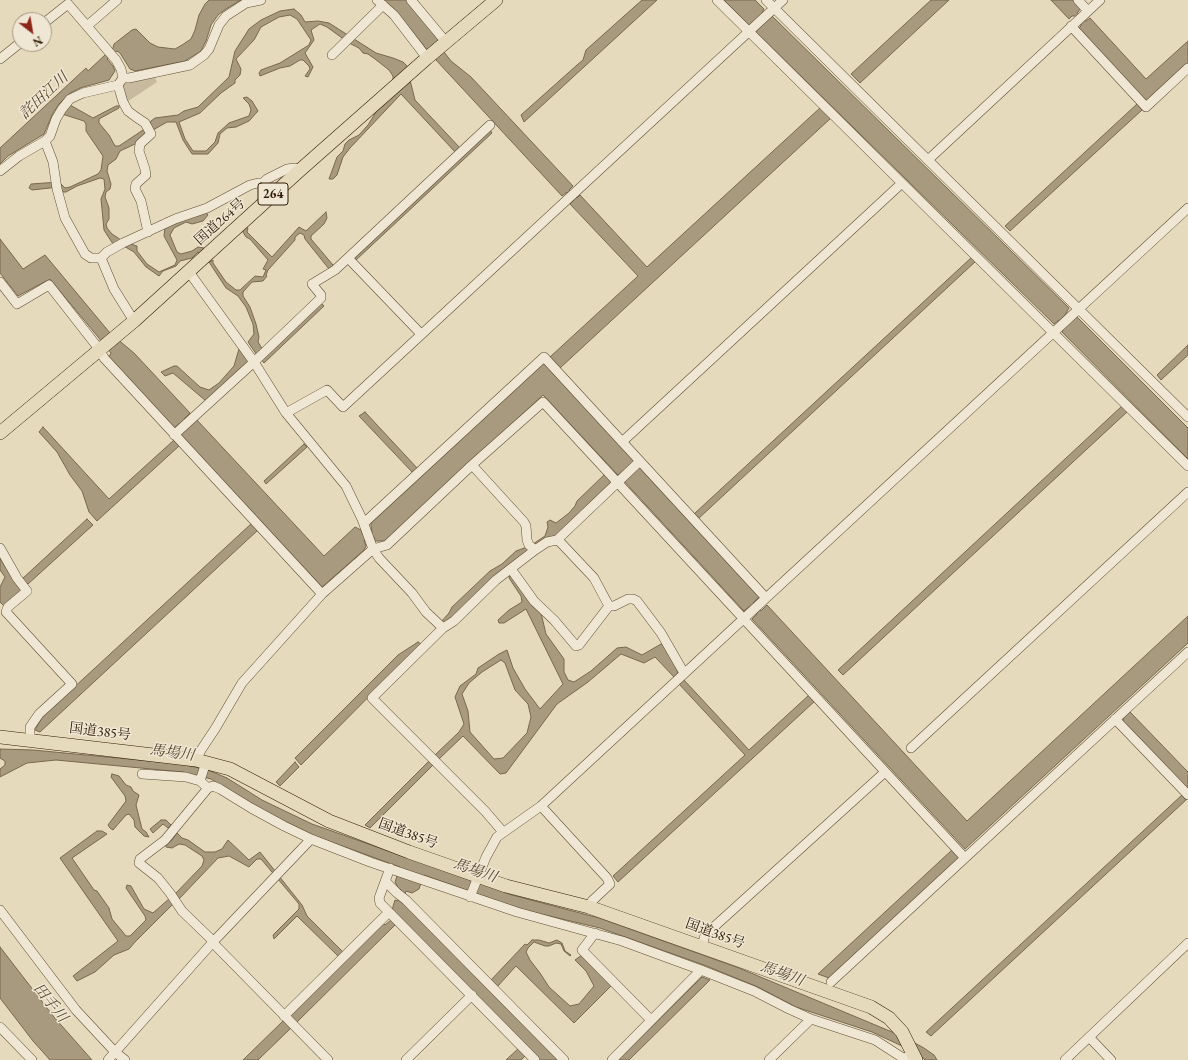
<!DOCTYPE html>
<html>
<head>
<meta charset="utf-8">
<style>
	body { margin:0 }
	#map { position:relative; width:1188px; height:1060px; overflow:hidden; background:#e6dabd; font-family:"EB Garamond",serif }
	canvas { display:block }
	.north { position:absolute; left:12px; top:12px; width:40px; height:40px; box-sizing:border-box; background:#efe7d4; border:1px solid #a39681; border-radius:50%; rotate:149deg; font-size:11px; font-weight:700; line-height:16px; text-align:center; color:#311d05 }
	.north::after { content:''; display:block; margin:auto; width:14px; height:18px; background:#8f2418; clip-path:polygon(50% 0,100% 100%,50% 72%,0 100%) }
</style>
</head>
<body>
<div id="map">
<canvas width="1188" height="1060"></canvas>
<div class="north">N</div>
</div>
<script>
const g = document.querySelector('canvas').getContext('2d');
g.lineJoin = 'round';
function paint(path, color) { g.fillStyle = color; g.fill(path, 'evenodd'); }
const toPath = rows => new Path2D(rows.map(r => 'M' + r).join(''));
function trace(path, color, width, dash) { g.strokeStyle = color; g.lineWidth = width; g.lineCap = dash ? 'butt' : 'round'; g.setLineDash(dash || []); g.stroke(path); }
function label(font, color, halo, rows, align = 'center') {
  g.font = font + ' "EB Garamond","Noto Serif JP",serif'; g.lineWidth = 3; g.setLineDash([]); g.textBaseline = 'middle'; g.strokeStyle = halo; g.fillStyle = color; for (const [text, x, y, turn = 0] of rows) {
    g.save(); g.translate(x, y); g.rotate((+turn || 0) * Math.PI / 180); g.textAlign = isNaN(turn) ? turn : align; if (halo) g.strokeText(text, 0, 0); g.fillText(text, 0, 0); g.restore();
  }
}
const green = toPath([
	[153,74,157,82,127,102,120,87,123,84]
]);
const water = toPath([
	[209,0,241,0,226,9,218,15,211,25,206,41,201,51,185,61,135,71,130,69,120,53,117,51,114,53,111,50,113,48,114,44,132,30,136,29,150,43,158,47,175,49,182,45,191,39,195,30,199,15,205,4,209,0],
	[384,0,408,0,438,39,437,44,442,53,444,52,451,61,471,77,573,186,569,190,577,198,580,195,647,267,821,107,831,118,560,368,550,357,638,276,570,204,574,200,567,192,562,196,436,60,437,56,428,51,397,12,384,0],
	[642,0,657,0,524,122,521,115,577,65,583,60,586,50,642,0],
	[724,0,755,0,764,9,761,15,766,20,772,16,1069,308,1065,315,1071,321,1077,317,1188,428,1188,459,1062,332,1065,327,1059,320,1054,324,756,32,759,27,754,21,749,25,724,0],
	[931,0,949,0,860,83,851,74,931,0],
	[1051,0,1073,0,1081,8,1078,12,1077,14,1083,20,1086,21,1090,18,1146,79,1188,41,1188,63,1146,102,1078,29,1081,26,1081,22,1075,16,1072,16,1069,19,1051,0],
	[294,9,301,15,305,22,318,21,329,23,376,53,393,58,403,62,407,66,407,70,393,83,393,76,389,70,375,59,368,54,363,53,359,48,349,43,327,27,320,24,311,30,314,40,305,53,313,67,308,77,305,76,310,69,309,66,303,60,300,60,290,66,280,68,260,76,259,73,261,70,280,63,309,45,311,40,297,19,290,15,279,17,261,27,254,40,236,59,241,69,240,75,235,80,235,83,221,93,200,113,179,122,185,139,193,151,206,151,215,142,218,133,229,123,249,116,251,110,249,104,243,98,247,97,252,101,258,111,249,121,236,127,227,128,220,134,218,143,208,154,192,154,183,140,176,122,167,122,153,130,135,144,120,151,116,159,108,165,107,171,111,184,110,189,106,192,105,197,109,208,109,219,106,224,107,228,112,234,121,240,113,244,104,230,101,199,105,189,104,179,100,178,77,186,66,192,63,192,59,187,32,190,29,188,31,184,59,182,65,188,70,187,98,174,101,170,103,156,86,131,86,124,84,121,62,114,70,105,93,118,116,106,119,106,119,108,99,119,99,123,109,135,115,146,119,146,149,126,151,121,155,118,178,115,184,111,198,107,229,77,235,51,249,29,261,20,280,11,294,9],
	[106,54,109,57,107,59,113,66,115,71,109,80,80,88,70,93,59,104,53,113,44,134,8,156,0,164,0,148,86,68,88,71,106,54],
	[410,80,415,100,461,149,456,153,401,94,350,148,343,157,337,175,333,179,329,179,337,157,343,151,345,144,349,140,359,135,368,125,376,112,410,80],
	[1137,104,1142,110,1010,231,1005,226,1137,104],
	[490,130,492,133,356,260,353,257,490,130],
	[205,211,208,215,203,221,192,224,186,222,174,228,170,235,177,252,181,254,192,251,198,247,204,248,206,250,202,254,198,252,192,258,180,261,176,266,163,271,159,276,146,267,134,252,122,245,127,243,137,246,137,251,147,264,159,272,175,265,177,260,164,236,165,228,177,221,205,211],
	[326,212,327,218,324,224,311,236,311,239,333,265,332,268,329,269,305,239,304,235,300,233,295,237,295,240,268,270,266,275,267,276,263,281,252,282,243,292,243,296,250,307,256,324,259,337,258,342,263,350,257,355,248,342,254,334,253,324,246,307,238,296,226,288,209,262,213,260,213,263,226,282,236,290,240,290,255,276,263,277,266,270,263,269,268,260,250,239,246,237,243,232,244,229,246,227,248,228,247,232,272,257,299,227,306,231,326,212],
	[0,239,23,269,45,255,110,333,134,353,190,413,184,419,190,425,196,419,324,556,355,527,361,530,363,535,372,532,371,526,371,523,544,363,634,461,628,467,639,467,759,597,753,603,761,611,767,605,967,821,1188,616,1188,643,965,849,752,619,757,614,757,613,750,606,744,611,624,481,624,470,618,475,543,395,385,541,375,541,374,537,364,540,366,546,364,550,322,587,180,434,186,429,180,423,174,428,109,357,111,353,108,349,50,279,18,296,0,273,0,239],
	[972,257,976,261,698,519,694,514,972,257],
	[321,303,324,306,264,363,261,359,321,303],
	[1188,345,1188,355,1161,380,1157,375,1188,345],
	[239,349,249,362,206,401,173,373,165,376,161,372,174,366,177,366,200,387,209,390,219,383,234,366,239,349],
	[1122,406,1127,412,843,675,838,670,1122,406],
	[365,412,418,469,413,473,359,416,365,412],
	[43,427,109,499,174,440,179,446,97,521,89,512,82,491,70,475,57,452,39,432,43,427],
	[304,444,307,447,266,484,264,481,304,444],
	[605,474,612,481,553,538,444,624,441,622,449,613,452,607,490,571,502,564,516,551,530,546,545,536,548,527,547,522,550,520,556,523,569,513,575,506,577,501,605,474],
	[87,519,93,525,28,584,25,582,22,579,87,519],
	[252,523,258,530,40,732,35,730,43,716,252,523],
	[0,558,16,584,21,590,4,606,0,602,0,587,5,577,0,570,0,558],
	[510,574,541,613,546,634,564,659,564,672,568,680,574,682,591,671,617,648,626,647,642,655,661,644,664,645,677,670,678,674,674,677,655,657,644,663,621,654,588,682,557,704,506,773,500,774,463,736,439,759,435,755,459,732,464,724,455,697,460,686,476,674,478,668,499,654,507,650,513,668,525,689,540,709,563,684,526,609,504,623,499,623,498,620,509,610,522,602,521,596,509,578,510,574],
	[501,660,505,663,515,690,528,704,531,717,527,733,503,758,494,759,470,732,468,711,462,694,469,683,482,672,501,660],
	[418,642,421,644,301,765,295,758,398,655,418,642],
	[684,680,749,750,809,695,815,701,618,882,613,876,745,755,679,684,684,680],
	[1130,712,1188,772,1188,789,1123,721,1124,717,1130,712],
	[0,749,33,750,181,764,208,770,227,778,262,800,312,824,512,895,599,918,739,968,904,1037,924,1048,934,1055,937,1060,925,1060,919,1054,872,1032,796,1007,758,987,704,965,600,928,520,909,424,875,419,889,412,893,406,891,402,902,560,1060,540,1060,392,910,395,900,398,901,401,890,399,889,395,882,400,867,315,836,254,806,211,779,183,772,56,760,27,763,0,777,0,769,5,765,5,761,0,758,0,749],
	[429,761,433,765,370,828,365,825,429,761],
	[295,762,299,767,280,786,276,782,295,762],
	[112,774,119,776,126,785,131,787,133,791,139,795,136,805,142,829,146,832,149,837,144,836,135,827,134,820,129,814,126,815,113,830,110,828,108,825,126,801,125,796,111,777,112,774],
	[1182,795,1186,800,931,1036,926,1032,1182,795],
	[161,820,166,820,171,825,168,828,163,824,153,833,150,829,161,820],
	[97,831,102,831,107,834,72,858,94,890,97,891,109,908,112,919,126,936,130,936,146,920,145,916,126,888,127,885,131,886,144,909,153,913,170,898,173,904,135,942,129,949,114,955,95,972,77,981,73,976,118,941,60,858,97,831],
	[177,833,182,838,188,840,205,852,215,852,222,849,228,840,249,860,260,852,302,905,307,916,343,952,339,957,297,916,274,939,273,935,299,909,299,904,261,859,257,859,249,867,229,856,218,858,179,899,175,894,202,866,204,860,202,856,185,845,179,844,172,848,166,847,166,845,172,840,177,833],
	[952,850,960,858,829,978,818,974,952,850],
	[391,920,396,924,295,1024,289,1015,383,923,385,925,391,920],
	[532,940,539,940,549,943,557,940,562,943,565,951,571,955,570,956,564,951,561,944,556,943,549,946,545,946,534,942,528,948,526,952,530,960,540,973,549,987,570,1006,579,1004,594,986,586,971,575,960,582,955,612,985,574,1023,516,966,497,987,491,980,525,944,527,945,532,940],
	[0,947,54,1017,92,1060,50,1060,33,1041,0,998,0,947],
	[702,977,710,980,629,1060,618,1060,702,977],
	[283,1021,292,1027,258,1060,243,1060,283,1021],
	[519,1048,526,1055,521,1060,506,1060,519,1048]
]);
const minor = toPath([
	[377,0,394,15,427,58],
	[411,0,446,42],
	[717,0,1188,466],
	[766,0,1188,417],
	[1078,0,1088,11],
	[87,26,117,0],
	[1071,26,1146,107,1188,68],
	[332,55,383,5],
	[0,59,20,43],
	[123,78,129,78,190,65,204,55,209,49,219,25,226,16,246,3,261,0],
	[118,85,123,102,128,111,136,117,145,123,151,134,140,144,139,151,145,169,146,175,136,184,135,189,141,201,148,232],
	[45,141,53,162,57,189,65,218,85,254,91,258,101,258],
	[928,160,1100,0],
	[0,171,19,156,45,141,50,136,56,119,62,109,70,99,83,93,118,85,123,78,121,69,116,60,68,4,44,23],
	[101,258,107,252,123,243,175,219,207,208,250,185,258,183,263,183,267,179,287,169,295,168,299,171],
	[101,258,114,289,134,321],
	[348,258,421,334],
	[189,272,254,362,286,413,346,486,362,519,373,549,379,558,412,593,426,612,443,628],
	[0,282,17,304,49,285,99,349,104,358,322,594],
	[286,413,327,390,343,407,783,0],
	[174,435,254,362,321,298,321,295,312,284,335,270,490,125],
	[622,442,902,183],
	[472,465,524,522,526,526,527,540,529,545,535,550],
	[364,523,544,357,766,598],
	[557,540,561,543,594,578,609,606,614,606,628,599,633,599,637,601,661,633,684,673],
	[0,548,17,578,27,591,8,607,6,612,72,684,39,714,30,727,30,740],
	[511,569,534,601,554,620,576,646,579,645,609,606],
	[1115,719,1188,795],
	[911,748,1188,492],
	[196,760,201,750,215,729,242,683,322,594,373,549,387,545,472,465,543,402,965,858,1188,652],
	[142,774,186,777,200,781,208,788],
	[200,781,206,762],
	[541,806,607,878,610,884,592,901,589,907],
	[503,832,485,811,372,698,443,628,454,621,496,580,535,550,547,542,557,540,640,461],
	[390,868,379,898,380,903,535,1060],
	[386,882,397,893,406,900,564,1060],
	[470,897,486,857,497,837,541,806,1188,208],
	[0,910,76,1010,115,1052,125,1060],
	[595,933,582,950,651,1020],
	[702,946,705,935,885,772],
	[831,982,965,858],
	[284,1016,389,912],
	[0,1027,32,1060],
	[1089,1037,1111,1060],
	[108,1060,213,942,311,839],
	[328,1060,215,945,212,940,182,911,170,893,158,878,139,863,140,859,165,840,208,788,213,786,220,789,251,808,284,826,311,839,370,862,517,912,622,941,701,970,754,991,789,1009,811,1019,875,1040,903,1058,915,1056],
	[406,1060,472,995],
	[612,1060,701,970],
	[769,1060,811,1019],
	[1065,1060,1188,943]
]);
const highway = toPath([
	[0,433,134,321,299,171,427,58,496,0],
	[0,737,196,760,230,769,329,821,409,852,506,886,589,907,871,1007,889,1018,902,1032,916,1060]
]);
const shields = [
	[273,194,30]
];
const shieldNames = [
	["264",273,194]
];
const streetNames = [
	["国道264号",220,222,-42],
	["国道385号",100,732,7],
	["国道385号",408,834,20],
	["国道385号",715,934,20]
];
const waterNames = [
	["詫田江川",44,96,-43],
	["馬場川",172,753,8],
	["馬場川",475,871,19],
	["馬場川",782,974,20],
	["田手川",50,1003,51]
];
paint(green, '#c7ba9e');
paint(water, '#a89a7e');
trace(water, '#78684e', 1);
trace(minor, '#5e4c33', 10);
trace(highway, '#311d05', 14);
trace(minor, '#efe7d4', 9);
trace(highway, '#e6dabd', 13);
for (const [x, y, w] of shields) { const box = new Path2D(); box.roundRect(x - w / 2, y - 11, w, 22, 3); g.fillStyle = '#efe7d4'; g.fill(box); trace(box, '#311d05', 1); }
label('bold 13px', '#311d05', null, shieldNames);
label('14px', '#311d05', '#efe7d4', streetNames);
label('italic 15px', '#5b492f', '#efe7d4', waterNames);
</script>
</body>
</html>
